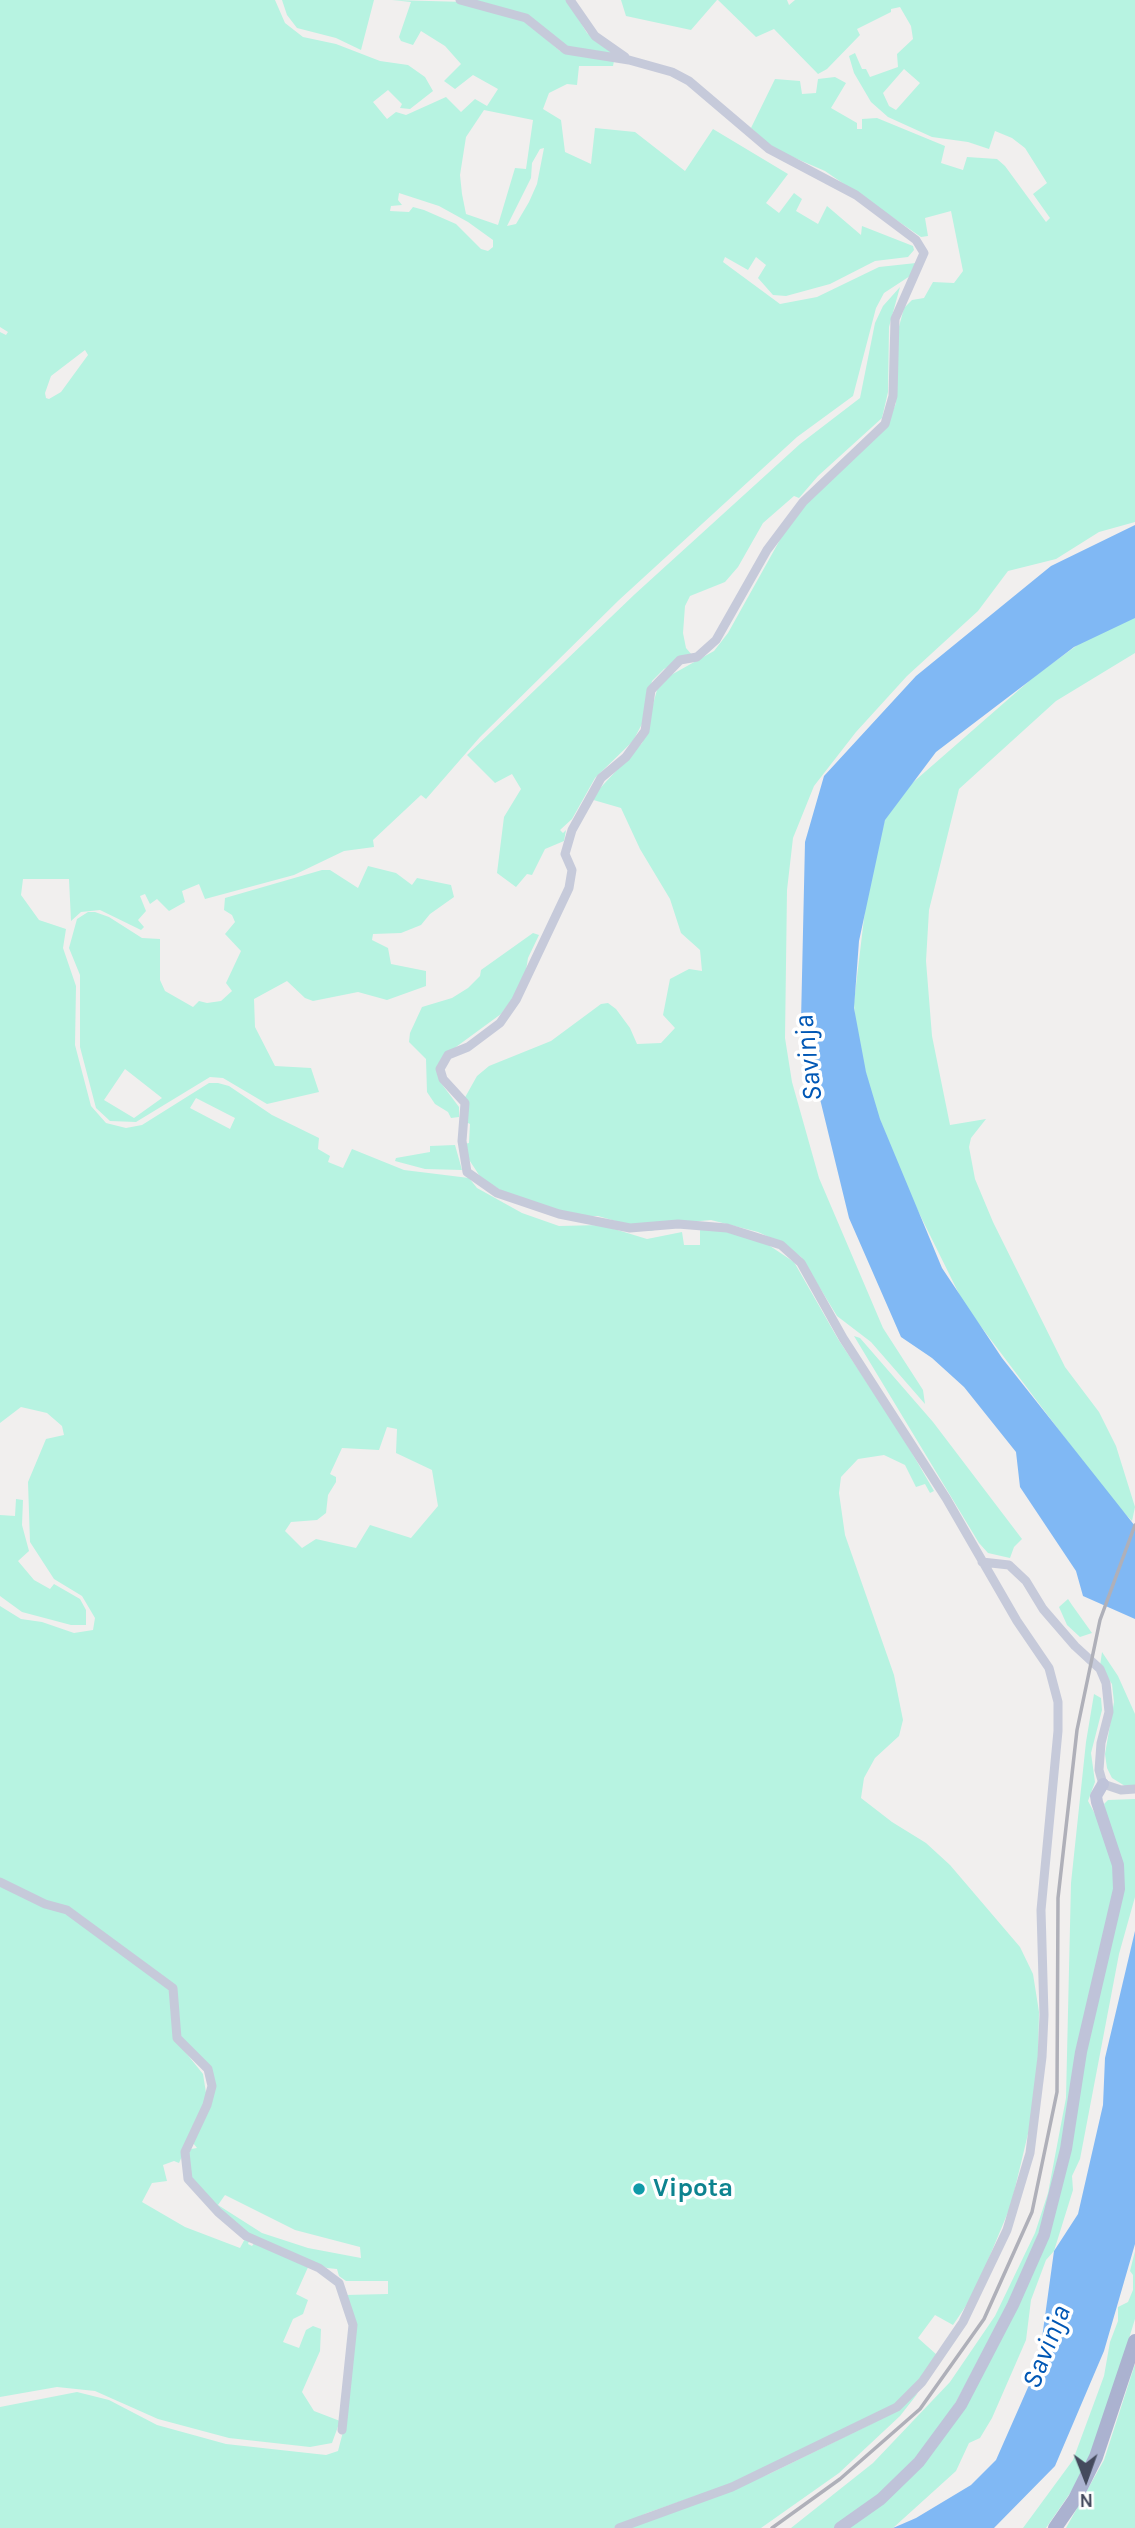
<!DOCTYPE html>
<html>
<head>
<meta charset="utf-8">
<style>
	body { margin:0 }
	#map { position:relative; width:1135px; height:2528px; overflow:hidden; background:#f1efee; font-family:Karla,sans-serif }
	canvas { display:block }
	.north { position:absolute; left:1051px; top:2444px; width:70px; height:70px; -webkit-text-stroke:5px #fff; paint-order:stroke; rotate:179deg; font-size:19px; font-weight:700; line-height:28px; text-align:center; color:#444a5d }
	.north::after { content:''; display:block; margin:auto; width:24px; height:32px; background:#444a5d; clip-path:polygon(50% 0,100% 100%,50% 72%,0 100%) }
</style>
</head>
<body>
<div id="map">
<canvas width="1135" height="2528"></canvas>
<div class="north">N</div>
</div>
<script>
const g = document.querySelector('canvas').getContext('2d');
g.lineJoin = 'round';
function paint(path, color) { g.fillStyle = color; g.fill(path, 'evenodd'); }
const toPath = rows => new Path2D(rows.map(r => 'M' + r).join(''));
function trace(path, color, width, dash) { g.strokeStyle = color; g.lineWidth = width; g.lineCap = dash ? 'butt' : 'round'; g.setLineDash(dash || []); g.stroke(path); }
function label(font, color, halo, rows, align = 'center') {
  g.font = font + ' Karla,sans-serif'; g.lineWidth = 7; g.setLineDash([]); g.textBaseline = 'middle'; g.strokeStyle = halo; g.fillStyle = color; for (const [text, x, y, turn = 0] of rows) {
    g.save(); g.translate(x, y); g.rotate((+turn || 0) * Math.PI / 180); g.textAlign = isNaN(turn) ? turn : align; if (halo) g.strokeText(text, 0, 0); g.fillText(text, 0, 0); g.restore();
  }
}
const green = toPath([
	[0,0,275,0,285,23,303,37,336,44,380,61,408,65,425,77,433,91,410,109,400,108,402,104,388,90,373,102,387,119,396,112,406,115,446,97,461,112,475,99,487,106,498,89,473,75,455,89,444,81,461,64,445,46,421,31,413,45,401,41,399,37,411,2,392,0,466,2,524,20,560,51,614,61,613,66,579,66,577,85,567,84,549,93,543,109,561,120,565,152,591,164,595,128,635,132,685,171,713,129,788,174,766,203,779,213,794,193,802,199,796,211,818,224,827,206,861,235,862,226,913,246,914,250,908,257,875,261,830,284,786,296,773,295,758,278,766,265,756,257,748,270,725,257,723,262,780,304,817,297,879,267,916,263,910,276,884,293,876,308,853,396,797,437,619,600,480,737,426,799,421,795,373,840,374,847,344,851,294,875,205,899,199,884,182,891,185,902,169,911,157,899,150,904,145,894,140,896,146,911,138,920,144,927,141,930,100,910,81,912,71,921,69,879,23,879,21,895,39,920,66,929,63,948,76,986,75,1045,91,1106,106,1123,126,1128,142,1125,209,1083,218,1083,229,1086,272,1115,319,1138,318,1149,330,1156,328,1162,343,1168,352,1149,404,1170,469,1178,477,1188,522,1213,559,1226,601,1225,647,1239,682,1232,684,1245,700,1245,700,1229,720,1230,767,1244,794,1262,838,1339,901,1434,934,1491,930,1493,925,1484,916,1487,905,1465,884,1455,858,1459,841,1477,839,1493,845,1535,894,1675,903,1720,899,1736,875,1758,864,1778,861,1798,892,1822,926,1843,950,1865,1020,1947,1033,1974,1039,2012,1038,2058,1032,2117,1011,2205,974,2294,953,2325,935,2315,918,2338,937,2355,923,2377,895,2404,748,2478,647,2513,614,2528,0,2528,0,2407,77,2392,109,2400,157,2425,226,2444,326,2455,338,2451,344,2428,355,2328,345,2295,388,2294,388,2281,346,2281,339,2276,337,2269,327,2268,253,2237,196,2188,184,2163,191,2149,197,2148,193,2143,210,2102,207,2075,179,2037,170,1997,174,2038,203,2074,207,2099,179,2163,174,2161,163,2165,167,2181,152,2183,142,2202,185,2227,240,2248,246,2237,250,2239,248,2244,252,2246,255,2242,309,2265,296,2294,308,2300,303,2314,293,2319,283,2342,299,2348,306,2330,313,2326,321,2329,320,2351,302,2392,314,2411,340,2421,332,2443,310,2447,229,2438,158,2419,95,2391,57,2387,0,2397,0,1606,21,1619,42,1622,74,1633,93,1630,95,1618,82,1596,54,1579,30,1542,28,1482,46,1439,64,1435,62,1426,47,1413,21,1407,0,1423,0,332,6,335,8,332,0,327],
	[484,110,533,120,526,169,515,168,498,225,466,214,462,194,460,175,466,137],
	[544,148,537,184,529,202,516,224,507,226,531,178,532,163,540,149],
	[399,193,439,206,468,222,493,240,493,247,488,251,481,249,456,224,424,210,413,207,409,212,390,211,391,206,402,205,398,200],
	[85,350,88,355,61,392,49,399,46,398,45,393,51,376],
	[196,1098,235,1118,230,1129,190,1108],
	[387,1427,397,1429,396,1453,432,1470,438,1506,411,1538,370,1525,356,1548,316,1539,302,1548,285,1531,291,1522,317,1520,326,1513,328,1495,336,1482,336,1477,330,1474,342,1448,379,1450],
	[225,2195,295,2230,360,2247,361,2258,308,2248,262,2233,218,2205],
	[282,0,374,0,361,50,336,38,297,28,287,15],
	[474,0,567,0,587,33,614,51,612,55,565,47,520,13],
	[621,0,717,0,691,30,626,16],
	[718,0,787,0,789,5,795,0,1135,0,1135,522,1099,532,1056,559,1008,571,978,611,907,676,856,732,814,786,793,838,787,890,785,1038,792,1082,819,1178,883,1328,923,1390,925,1404,871,1342,837,1316,801,1257,782,1243,758,1232,711,1220,679,1223,651,1231,598,1216,558,1217,510,1196,481,1178,466,1155,464,1144,469,1143,470,1124,466,1122,463,1101,477,1076,489,1066,551,1041,601,1004,608,1003,616,1009,630,1028,637,1044,661,1043,675,1028,663,1015,670,979,689,969,702,971,700,950,681,933,670,899,640,849,621,808,590,799,642,743,657,690,671,675,714,651,728,633,786,529,823,483,886,428,896,403,897,334,904,308,912,300,924,298,933,282,954,283,963,271,951,211,925,218,928,236,921,237,825,171,774,149,751,128,775,79,800,81,802,94,816,93,818,79,835,77,846,83,831,108,857,123,857,129,862,129,862,119,877,118,945,146,941,163,963,170,967,157,997,159,1005,166,1046,222,1050,218,1033,194,1047,183,1025,148,1012,138,995,131,989,149,968,142,932,137,888,117,871,102,854,73,849,56,855,53,862,69,866,69,870,77,898,67,897,54,913,39,911,26,900,7,891,9,891,12,857,29,860,35,827,69,818,74,774,29,756,37],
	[904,69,920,83,896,110,889,106,883,93],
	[900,287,889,327,888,392,882,418,818,476,799,498,794,496,763,523,738,567,725,582,690,596,685,606,683,633,686,648,692,655,664,669,652,681,643,722,633,741,595,778,572,819,560,830,563,833,566,830,564,841,545,849,532,875,527,874,516,887,497,873,504,817,521,789,512,774,495,783,467,755,635,594,800,444,860,398,875,323,883,306],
	[1135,616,1135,653,1056,701,959,789,929,910,926,961,932,1036,950,1125,986,1119,971,1138,969,1147,975,1179,993,1222,1065,1367,1099,1412,1116,1446,1135,1507,1132,1521,1110,1498,964,1304,882,1138,855,1029,854,1002,868,885,886,815,902,792,1036,675,1083,641],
	[368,866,396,873,412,885,417,878,451,885,454,897,430,914,421,925,401,933,373,934,372,940,388,948,391,964,426,971,426,986,387,1000,358,992,313,1001,305,998,287,981,254,999,255,1027,275,1066,311,1068,319,1092,267,1104,223,1078,210,1077,136,1122,110,1121,96,1108,80,1047,80,975,69,948,77,919,88,912,95,912,109,917,142,938,160,939,160,980,165,991,193,1007,199,1001,207,1003,221,1001,232,991,226,983,241,951,225,934,235,922,232,915,224,910,225,898,322,870,330,870,358,888],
	[125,1069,162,1098,134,1118,104,1100],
	[533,933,539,935,528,958,524,983,501,1014,445,1055,441,1083,459,1107,459,1117,451,1118,448,1112,435,1104,427,1092,426,1059,409,1042,410,1033,422,1007,452,998,468,988,480,976,481,970],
	[455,1145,462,1170,425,1169,395,1161,396,1158,430,1152,430,1146],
	[854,1336,860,1338,933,1422,1022,1539,1014,1547,1010,1558,988,1553,979,1543],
	[16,1499,23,1500,22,1525,29,1551,18,1561,34,1580,50,1589,54,1584,80,1599,86,1610,86,1625,71,1625,22,1612,0,1596,0,1515,15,1516],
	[1068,1599,1072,1605,1092,1633,1080,1637,1067,1625,1059,1607],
	[1102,1652,1118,1676,1135,1714,1135,1786,1125,1786,1112,1778,1107,1768,1105,1754,1114,1702,1112,1684,1100,1666],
	[1094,1694,1101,1698,1102,1710,1091,1753,1095,1782,1088,1801,1110,1842,1115,1893,1049,2204,1018,2289,940,2431,887,2489,835,2528,791,2528,873,2463,950,2382,995,2316,1035,2233,1048,2193,1066,2098,1071,1883,1086,1742],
	[1135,1799,1135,1897,1119,1954,1080,2159,1072,2176,1073,2190,1054,2251,1046,2260,1031,2300,1026,2340,992,2418,980,2438,969,2443,956,2471,893,2528,847,2528,947,2429,1030,2278,1074,2105,1122,1893,1104,1804,1108,1800],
	[1135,2251,1135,2319,1106,2413,1088,2460,1075,2486,1046,2528,1023,2528,1073,2460,1104,2376,1110,2342,1118,2321,1118,2307,1128,2302,1133,2290,1133,2275,1130,2271],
	[1135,2364,1135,2528,1066,2528,1104,2460],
	[918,2393,900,2416,839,2473,761,2528,629,2528,769,2474,871,2424]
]);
const water = toPath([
	[1135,525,1135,618,1074,647,936,752,885,820,859,941,854,1008,866,1072,880,1119,942,1268,1002,1358,1135,1526,1135,1619,1083,1596,1076,1571,1020,1487,1016,1452,964,1387,932,1358,901,1337,849,1218,801,1021,805,842,824,776,916,676,1051,566],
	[1135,1931,1135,2244,1104,2351,1055,2466,994,2528,893,2528,916,2518,971,2485,996,2460,1033,2376,1042,2338,1054,2251,1078,2214,1103,2105,1105,2058]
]);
const street = toPath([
	[460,0,526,18,566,50,629,60,672,72,689,81,769,149,856,195,916,240,924,253,895,319,893,396,885,424,803,502,767,550,716,640,697,657,680,660,651,690,645,731,626,757,601,778,572,830,565,854,572,870,569,888,516,1000,500,1023,468,1047,448,1055,440,1069,443,1079,465,1103,462,1141,467,1172,497,1193,559,1214,630,1228,678,1224,727,1228,781,1245,801,1263,843,1338,946,1498,1017,1621,1049,1668,1058,1702,1058,1731,1041,1910,1044,2015,1042,2057,1030,2153,1007,2230,963,2322,922,2382,897,2407,732,2487,619,2528],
	[570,0,595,36,625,57],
	[982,1562,1009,1565,1026,1581,1043,1609,1075,1646,1100,1669,1106,1683,1109,1712,1101,1743,1099,1770,1103,1784,1121,1790,1135,1789],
	[0,1882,45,1904,67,1910,173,1988,177,2038,208,2069,212,2086,207,2105,185,2152,188,2179,218,2212,246,2236,319,2268,339,2283,353,2325,342,2430]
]);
const secondary = toPath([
	[840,2528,881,2499,919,2462,961,2405,1013,2305,1044,2235,1066,2149,1081,2052,1119,1889,1118,1865,1097,1802,1096,1796,1103,1784]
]);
const primary = toPath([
	[1055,2528,1075,2499,1096,2457,1135,2341]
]);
const rail = toPath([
	[772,2528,840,2479,920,2409,984,2319,1032,2212,1057,2092,1058,1898,1077,1730,1100,1620,1135,1525]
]);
const markers = [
	[639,2189,7,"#0f9aa8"]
];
const cultureNames = [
	["Vipota",653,2189]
];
const waterNames = [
	["Savinja",809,1058,-96],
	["Savinja",1047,2347,-68]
];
paint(green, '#b7f3e1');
paint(water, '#80b8f4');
trace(street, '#c6cada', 9);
trace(secondary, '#bfc3d9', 12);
trace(primary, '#abb2d0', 14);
trace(rail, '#afb0b9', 3.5);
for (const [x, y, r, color] of markers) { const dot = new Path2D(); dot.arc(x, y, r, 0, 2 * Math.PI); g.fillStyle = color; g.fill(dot); trace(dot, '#fff', 2.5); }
label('bold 26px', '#0d838f', '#fff', cultureNames, 'left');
label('italic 28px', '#0057b5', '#fff', waterNames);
</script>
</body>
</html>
